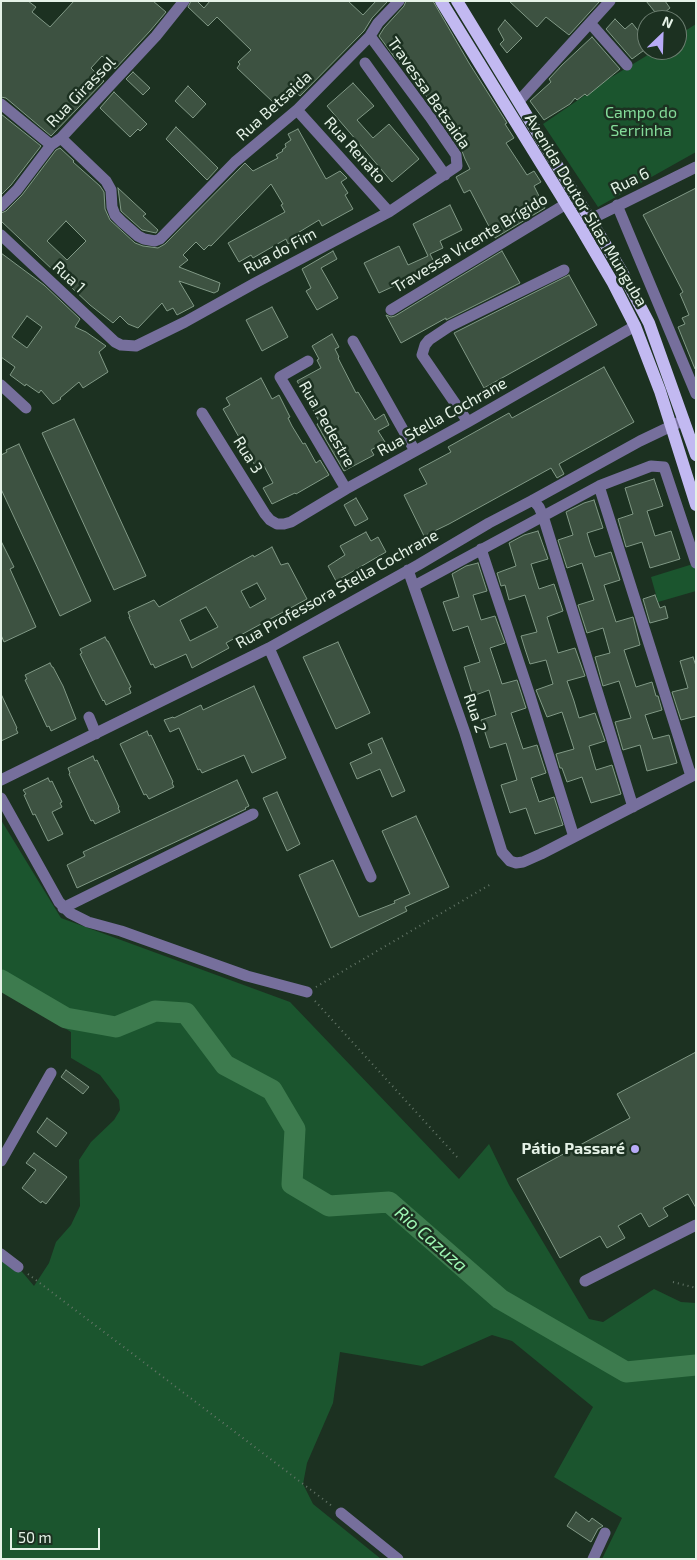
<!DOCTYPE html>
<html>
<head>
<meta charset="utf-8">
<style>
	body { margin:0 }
	#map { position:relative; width:697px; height:1560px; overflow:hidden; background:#1c3121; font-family:"Exo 2",sans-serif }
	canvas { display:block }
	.frame { position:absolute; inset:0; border:2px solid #e5f2e7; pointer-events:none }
	.north { position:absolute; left:637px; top:10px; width:50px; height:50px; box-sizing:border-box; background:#1c3121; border:1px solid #6c7e70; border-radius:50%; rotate:24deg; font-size:14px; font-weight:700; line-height:20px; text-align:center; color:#e5f2e7 }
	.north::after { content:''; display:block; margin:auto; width:18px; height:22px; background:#b8abf7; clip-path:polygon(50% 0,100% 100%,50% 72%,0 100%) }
	.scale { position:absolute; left:10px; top:1528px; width:90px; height:22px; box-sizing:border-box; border:2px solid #e5f2e7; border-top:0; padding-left:6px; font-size:15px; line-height:18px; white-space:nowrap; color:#e5f2e7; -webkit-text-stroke:4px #1c3121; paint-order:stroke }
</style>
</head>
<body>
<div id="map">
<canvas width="697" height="1560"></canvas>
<div class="frame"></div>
<div class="north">N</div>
<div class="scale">50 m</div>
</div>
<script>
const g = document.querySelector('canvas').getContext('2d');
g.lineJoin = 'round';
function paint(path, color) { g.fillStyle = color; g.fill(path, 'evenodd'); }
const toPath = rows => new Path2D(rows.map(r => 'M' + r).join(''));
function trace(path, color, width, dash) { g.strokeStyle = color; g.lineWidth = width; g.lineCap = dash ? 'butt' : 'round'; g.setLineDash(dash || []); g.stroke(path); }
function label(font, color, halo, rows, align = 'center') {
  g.font = font + ' "Exo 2",sans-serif'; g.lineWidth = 5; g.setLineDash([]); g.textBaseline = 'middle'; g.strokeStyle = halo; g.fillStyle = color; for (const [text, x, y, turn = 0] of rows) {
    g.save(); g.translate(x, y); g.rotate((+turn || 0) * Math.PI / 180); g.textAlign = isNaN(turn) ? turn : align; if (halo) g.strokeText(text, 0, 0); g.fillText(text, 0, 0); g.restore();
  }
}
const green = toPath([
	[696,24,696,152,598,207,543,124,600,85,600,84,656,50,677,50,677,36],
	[693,564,696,572,696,591,658,602,651,577],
	[1,820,61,918,290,1002,459,1179,489,1144,509,1185,589,1319,603,1322,654,1289,681,1302,696,1303,696,1559,602,1559,622,1518,554,1477,593,1407,512,1341,492,1335,422,1366,340,1352,333,1403,307,1463,303,1484,313,1504,381,1559,1,1559,1,1261,18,1267,34,1286,49,1263,56,1242,71,1225,80,1206,79,1160,91,1142,114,1120,120,1110,119,1100,100,1075,71,1058,71,1032,1,989]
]);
const river = toPath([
	[1,980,66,1018,116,1027,155,1011,186,1013,225,1065,272,1090,295,1129,292,1184,329,1206,389,1202,500,1299,626,1372,696,1365]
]);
const building = toPath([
	[1,1,28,1,36,7,32,12,50,27,74,1,153,1,166,12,150,31,115,69,102,56,91,68,104,81,51,136,6,98,1,97,1,1],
	[191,1,197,1,204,8,210,1,348,1,363,15,376,1,388,1,372,18,364,31,300,96,293,90,287,97,283,93,274,103,237,68,240,64,238,62,251,50,217,17,208,26,188,7,191,1],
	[406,1,433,1,469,63,507,123,505,124,514,138,506,143,527,175,534,171,541,182,534,186,545,208,495,238,470,190,464,193,456,177,470,169,465,159,462,151,436,109,411,76,413,74,395,58,379,36,384,28,404,6,406,1],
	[509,1,600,1,569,35,546,17,537,27,509,1],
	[646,1,665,1,670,8,659,17,646,1],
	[615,19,625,29,632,23,647,42,647,48,632,59,606,29,615,19],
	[505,20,522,38,507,53,500,44,504,40,498,29,505,20],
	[592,37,620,69,587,96,585,94,577,100,575,98,570,104,544,120,530,101,551,82,549,79,562,65,592,37],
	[133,72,150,88,143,95,126,79,133,72],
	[353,83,374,106,357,120,373,138,389,124,419,159,392,182,327,106,353,83],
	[188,86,206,104,193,118,175,101,188,86],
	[114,92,147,124,140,131,138,129,130,137,100,108,114,92],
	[1,114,41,146,11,185,1,195,1,114],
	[176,127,218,168,207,180,166,139,176,127],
	[298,129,326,179,340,171,347,178,341,182,348,193,345,195,353,209,322,226,319,220,296,234,298,237,288,244,286,239,253,258,251,255,239,262,228,243,285,212,281,205,283,204,271,184,211,246,209,245,204,250,196,242,183,255,188,260,179,267,220,283,218,291,214,293,179,281,194,306,177,315,173,308,167,311,162,303,138,328,128,324,120,316,113,323,90,305,1,221,1,213,6,211,22,195,56,150,60,148,74,161,73,162,100,186,104,192,105,209,110,220,135,243,143,246,158,248,165,244,245,163,253,171,278,158,276,155,283,151,282,150,286,147,285,144,291,140,288,134,298,129],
	[66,221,86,241,67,260,47,241,66,221],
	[118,188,146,214,143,216,158,230,156,233,142,230,121,211,118,188],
	[696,188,696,369,695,369,678,327,685,324,682,318,689,315,680,294,683,292,643,215,696,188],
	[450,205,462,230,440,241,443,248,430,254,435,264,413,275,414,277,379,293,364,263,399,246,408,265,428,256,413,224,450,205],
	[333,251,337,259,321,268,338,298,317,310,306,291,311,288,302,269,333,251],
	[502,251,520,283,446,320,446,318,401,343,386,315,391,317,395,316,502,251],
	[1,253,44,285,80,319,75,327,86,332,106,346,99,352,108,372,83,388,79,382,60,398,61,399,53,404,41,390,39,393,26,384,25,386,10,375,15,367,1,357,1,253],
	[27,316,42,327,27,348,12,337,27,316],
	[569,275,597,325,484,388,454,333,569,275],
	[272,307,288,337,262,351,246,320,272,307],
	[332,334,339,347,335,349,339,357,338,358,356,393,358,392,375,420,384,414,389,425,378,431,385,442,371,450,374,455,344,471,323,435,317,424,320,423,297,381,321,368,317,360,319,359,312,346,332,334],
	[604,367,634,422,559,464,564,474,557,478,551,468,449,524,424,536,404,495,427,484,419,469,451,452,448,447,509,413,512,418,604,367],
	[261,378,272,399,279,395,290,417,288,418,292,426,303,444,305,443,316,463,320,460,329,475,296,494,295,493,272,504,263,488,273,483,264,466,257,469,223,409,230,405,226,398,261,378],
	[74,419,146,576,114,590,42,433,74,419],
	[19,444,91,601,60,616,1,489,1,455,7,452,6,450,19,444],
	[654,479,663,506,647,511,655,536,671,531,680,559,650,568,642,542,626,547,618,519,633,514,625,488,654,479],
	[356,498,368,519,355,526,344,505,356,498],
	[594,500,603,528,587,533,590,543,595,557,611,552,620,580,604,585,616,622,633,617,640,645,624,650,636,687,652,682,656,696,658,696,662,710,645,715,653,739,669,735,677,763,647,771,640,745,623,750,615,722,631,718,619,681,603,686,595,657,610,653,603,628,587,633,578,605,594,600,582,563,567,568,558,540,573,535,566,512,584,503,594,500],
	[538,531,548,559,531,564,539,589,554,584,563,611,547,617,558,653,575,648,585,676,567,681,574,701,579,718,595,713,605,741,589,746,593,760,596,770,612,765,621,794,591,803,582,777,567,782,562,768,560,768,556,754,574,749,562,712,547,717,536,690,553,684,546,660,530,664,525,649,521,636,537,632,525,595,509,600,505,585,501,586,497,573,516,566,509,543,524,535,538,531],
	[366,532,371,541,378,537,386,552,336,581,328,566,345,555,340,546,366,532],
	[1,541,14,567,10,569,36,627,4,642,1,635,1,541],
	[272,547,281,565,288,563,307,599,226,643,229,648,192,668,186,654,155,668,153,664,151,665,129,617,130,617,128,612,154,600,159,607,253,555,254,557,272,547],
	[257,583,266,599,250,608,241,591,257,583],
	[206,607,218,627,190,641,180,620,206,607],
	[478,563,487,591,473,595,481,620,495,616,505,643,490,648,502,684,517,680,526,708,511,713,523,749,537,745,546,773,531,778,539,802,554,797,563,825,535,834,526,808,510,813,501,785,517,780,506,743,490,748,481,720,496,715,489,690,473,696,464,667,480,662,468,626,453,631,443,602,459,597,452,574,466,566,478,563],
	[655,595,660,608,665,606,668,618,650,623,643,599,655,595],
	[105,637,107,641,108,641,131,687,129,688,131,693,106,705,104,700,103,701,93,681,80,654,82,653,80,649,105,637],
	[338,642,370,713,336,729,303,657,338,642],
	[693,657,696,666,696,716,681,720,672,692,688,688,680,661,693,657],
	[50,663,52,667,53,667,63,686,76,719,51,731,49,726,47,727,25,680,27,679,25,675,50,663],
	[254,686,286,758,252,773,244,755,202,773,200,769,198,770,179,728,170,732,164,720,173,717,174,718,201,705,203,710,254,686],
	[1,694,17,728,16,729,18,733,1,741,1,694],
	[147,731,149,736,151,735,173,782,172,783,174,787,149,799,146,794,144,795,120,744,147,731],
	[382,738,405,791,392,797,380,769,357,779,350,763,372,753,368,744,382,738],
	[93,756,95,761,97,760,119,807,118,808,120,812,95,824,93,820,91,821,69,774,70,773,68,768,93,756],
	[48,778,50,782,52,781,62,802,60,803,62,807,52,812,63,834,48,841,35,814,33,815,24,795,26,794,23,790,48,778],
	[237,780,249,806,245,808,246,809,77,888,67,865,85,856,83,852,237,780],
	[277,792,300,844,287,851,263,798,277,792],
	[416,816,449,887,405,907,407,911,331,948,299,875,333,860,359,917,395,903,394,901,410,894,382,831,416,816],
	[696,1052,696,1208,688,1194,663,1208,668,1216,649,1227,641,1213,618,1226,625,1238,607,1248,600,1236,560,1258,517,1179,630,1118,617,1094,696,1052],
	[66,1070,89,1087,83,1094,61,1077,66,1070],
	[47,1118,67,1133,56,1147,37,1132,47,1118],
	[34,1153,67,1177,46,1204,42,1201,41,1203,22,1188,36,1170,26,1163,34,1153],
	[576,1512,589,1522,592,1518,603,1526,598,1529,591,1542,567,1526,576,1512]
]);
const path = toPath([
	[316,987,491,884],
	[315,1001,457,1157],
	[28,1274,332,1506],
	[673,1282,696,1288]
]);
const minor = toPath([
	[590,23,627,65],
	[365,63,445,175],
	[519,101,610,1],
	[1,104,51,145],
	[297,110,389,212],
	[61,138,106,181,111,190,112,207,115,215,122,222,138,236,144,239,155,241,160,239,235,162,297,110,370,36,378,23,399,1],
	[617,205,696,394],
	[1,206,17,190,51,145,61,138,156,36,184,1],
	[583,223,696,167],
	[1,235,115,342,121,345,136,346,185,322,255,283,389,212,457,166,456,155,430,117,370,36],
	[391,310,566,204],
	[353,341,415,451],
	[308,361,280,377,346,489],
	[1,385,26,408],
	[202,413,265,514,270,520,277,524,284,524,291,522,346,489,468,422,635,326],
	[468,422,422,355,425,345,429,340,450,326,564,270],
	[599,486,691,776],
	[533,500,539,507,543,516,633,807],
	[481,549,530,696,574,837],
	[408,570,465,733,502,852,510,861,516,863,523,862,541,854,696,774],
	[414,586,599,486,651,466,664,467,696,563],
	[269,648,371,877],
	[89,717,96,734],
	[1,780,269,648,418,565,489,523,533,500,640,441,684,420],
	[1,798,59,902,70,913,88,922,121,931,247,976,307,992],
	[63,908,253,814],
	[1,1161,51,1073],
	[1,1254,18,1267],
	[585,1281,696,1225],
	[341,1513,398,1559],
	[593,1559,605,1533]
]);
const major = toPath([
	[441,1,579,225,613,283,635,326,660,391,696,505],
	[457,1,621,270,649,323,696,455]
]);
const markers = [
	[635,1149,5,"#b8abf7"]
];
const streetNames = [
	["Rua Girassol",81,92,-46],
	["Travessa Betsaida",429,93,55],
	["Rua Betsaida",274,106,-42],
	["Rua Renato",355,150,48],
	["Rua 6",630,181,-26],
	["Avenida Doutor Silas Munguba",586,210,59],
	["Travessa Vicente Brígido",470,243,-31],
	["Rua do Fim",280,251,-28],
	["Rua 1",69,277,43],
	["Rua Stella Cochrane",442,417,-29],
	["Rua Pedestre",327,424,60],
	["Rua 3",248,455,58],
	["Rua Professora Stella Cochrane",337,589,-29],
	["Rua 2",475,713,71]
];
const parkNames = [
	["Campo do",641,113],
	["Serrinha",641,131]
];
const poiNames = [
	["Pátio Passaré",625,1149]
];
const waterNames = [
	["Rio Cazuza",431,1239,41]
];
paint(green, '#1b552e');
trace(river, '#3d7b4e', 21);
paint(building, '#3d5241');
trace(building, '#819986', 1);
trace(path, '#637567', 2, [1, 4]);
trace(minor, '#766f9c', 11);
trace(major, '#c2b9f1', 12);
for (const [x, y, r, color] of markers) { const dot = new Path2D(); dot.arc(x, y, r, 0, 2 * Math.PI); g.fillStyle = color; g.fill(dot); trace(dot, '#1c3121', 2); }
label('16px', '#e5f2e7', '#1c3121', streetNames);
label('16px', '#84db99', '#1c3121', parkNames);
label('bold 16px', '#e5f2e7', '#1c3121', poiNames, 'right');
label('italic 18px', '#9ff7b4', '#1c3121', waterNames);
</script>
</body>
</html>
